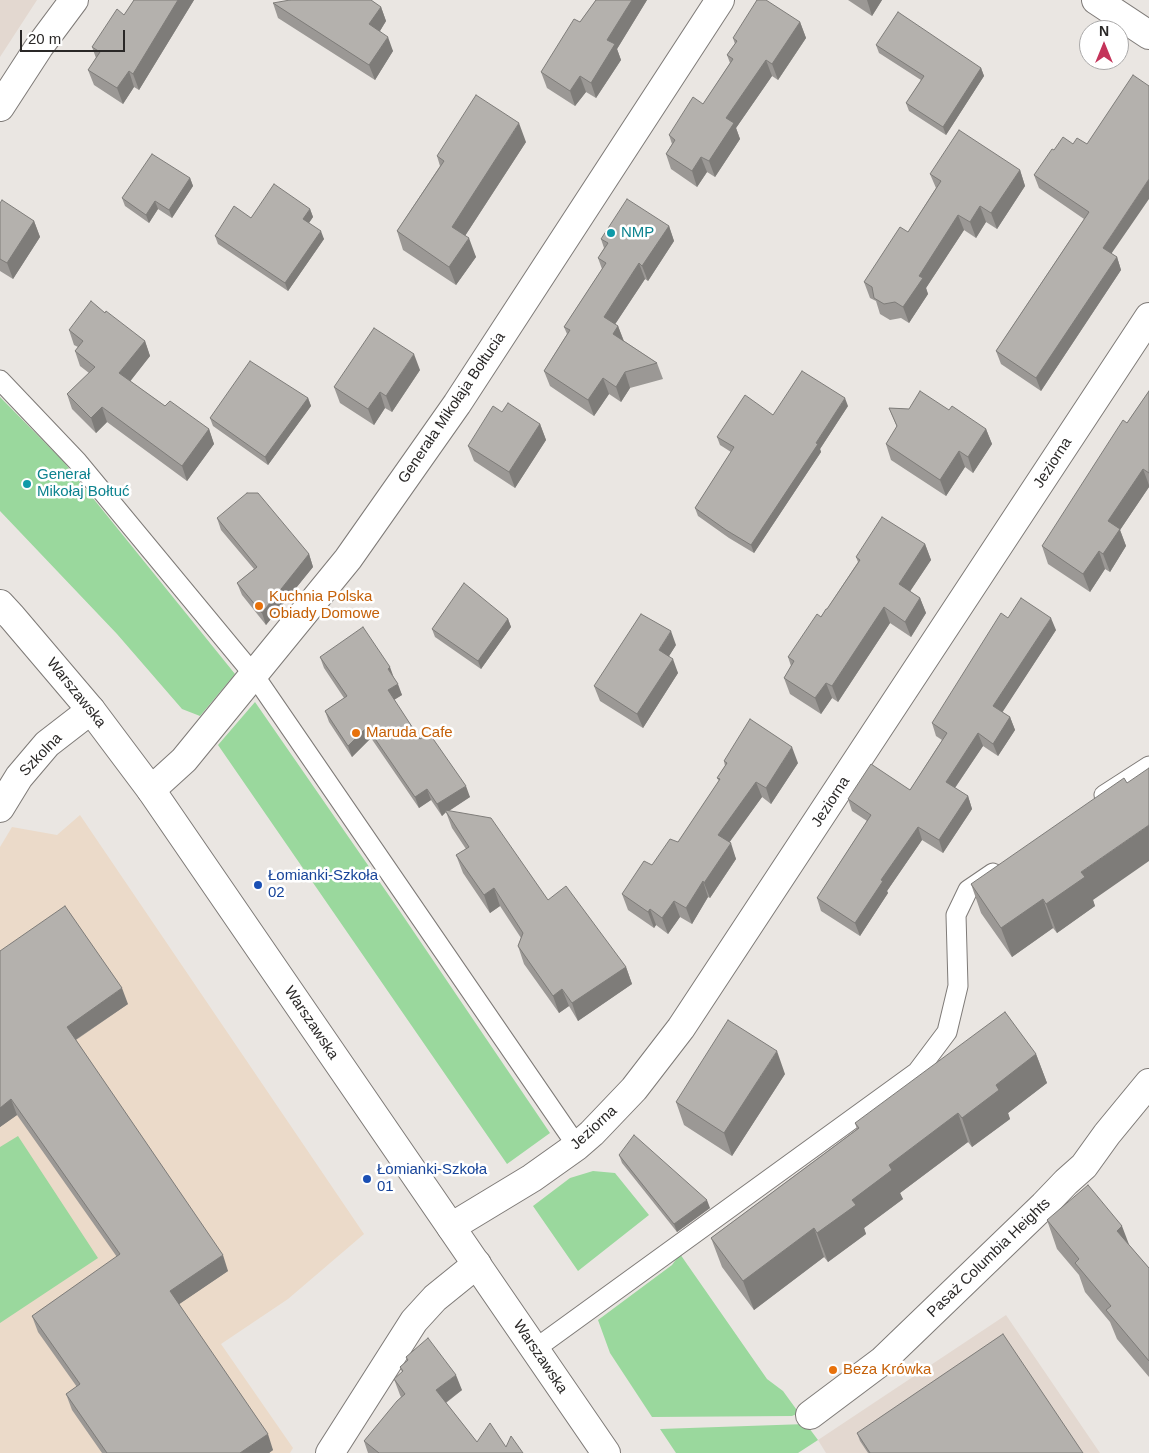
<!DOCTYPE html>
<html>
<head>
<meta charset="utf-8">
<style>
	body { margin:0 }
	#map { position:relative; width:1149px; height:1453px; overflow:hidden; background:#eae6e2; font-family:Arial,sans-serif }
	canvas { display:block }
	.north { position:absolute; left:1079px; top:20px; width:50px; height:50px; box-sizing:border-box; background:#fff; border:1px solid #aaa9a9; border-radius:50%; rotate:0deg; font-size:14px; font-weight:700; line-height:20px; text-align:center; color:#2a2827 }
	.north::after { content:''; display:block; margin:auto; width:18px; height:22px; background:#c4345a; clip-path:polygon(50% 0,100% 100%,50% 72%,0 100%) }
	.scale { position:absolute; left:20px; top:30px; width:105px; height:22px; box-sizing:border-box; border:2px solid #2a2827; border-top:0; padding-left:6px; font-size:15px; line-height:18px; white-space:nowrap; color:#2a2827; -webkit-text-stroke:4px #fff; paint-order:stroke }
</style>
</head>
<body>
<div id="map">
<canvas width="1149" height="1453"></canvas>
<div class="north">N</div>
<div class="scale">20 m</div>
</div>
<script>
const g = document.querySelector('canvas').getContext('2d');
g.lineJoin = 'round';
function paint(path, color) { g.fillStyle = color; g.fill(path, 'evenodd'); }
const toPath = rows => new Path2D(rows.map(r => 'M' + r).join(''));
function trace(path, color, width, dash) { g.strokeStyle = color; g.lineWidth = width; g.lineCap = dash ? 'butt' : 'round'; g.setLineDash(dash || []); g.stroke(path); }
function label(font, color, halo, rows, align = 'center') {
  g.font = font + ' Arial,sans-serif'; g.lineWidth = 5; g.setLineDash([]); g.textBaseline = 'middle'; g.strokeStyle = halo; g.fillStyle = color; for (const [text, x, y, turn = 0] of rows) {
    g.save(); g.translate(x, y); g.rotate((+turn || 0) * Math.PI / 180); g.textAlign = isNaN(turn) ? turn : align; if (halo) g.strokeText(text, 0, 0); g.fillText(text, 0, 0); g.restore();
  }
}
const built = toPath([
	[0,0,37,0,0,57],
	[1006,1315,1100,1453,826,1453,818,1440]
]);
const education = toPath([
	[80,815,364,1234,288,1299,221,1344,293,1448,290,1453,0,1453,0,847,12,827,57,835]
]);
const green = toPath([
	[0,397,63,461,235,674,200,716,182,709,117,634,0,511],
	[255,702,399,910,550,1133,507,1164,218,745],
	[18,1136,98,1258,0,1323,0,1147],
	[593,1171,615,1173,649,1215,578,1271,533,1206,570,1178],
	[680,1254,767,1379,783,1391,799,1413,792,1416,652,1417,610,1353,598,1320,672,1265],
	[806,1424,818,1440,798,1453,676,1453,660,1429]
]);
const lane = toPath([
	[0,380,77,461,254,675,577,1146],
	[1104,795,1149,766],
	[535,1349,917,1072,947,1032,958,986,956,915,968,890,993,873]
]);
const street = toPath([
	[1096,0,1149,35],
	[0,107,39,47,74,0],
	[151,790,184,760,348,559,457,404,720,0],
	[0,808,19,777,47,744,91,710],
	[451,1227,532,1178,577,1146,592,1133,634,1089,681,1028,1149,317],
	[810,1415,882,1361,1044,1205,1066,1182,1084,1166,1107,1134,1149,1083],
	[330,1453,414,1321,435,1298,477,1264]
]);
const secondary = toPath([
	[0,604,12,617,91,710,151,790,606,1453]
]);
const wall = toPath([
	[134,0,194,0,139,90,134,87,123,104,94,85,88,70,96,58,92,47,124,15],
	[596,0,647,0,617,49,621,60,596,98,586,92,575,106,547,88,541,72,580,22],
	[848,0,882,0,872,16],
	[273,3,381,7,386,21,380,31,393,51,375,80,278,18],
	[800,22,806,38,778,80,772,76,736,128,740,139,715,177,707,172,697,187,671,169,666,154,672,144,669,135,703,104,730,63,727,55,735,44,733,38],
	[876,45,981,68,984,76,946,135,909,111,906,103,921,80,879,53],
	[526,142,465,236,476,257,456,285,403,250,397,231,440,166,437,156],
	[1073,144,1087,144,1112,254,1117,257,1121,270,1041,391,1001,364,996,351,1084,219,1039,188,1034,175,1054,150],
	[1020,170,1025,186,997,229,986,222,976,238,964,230,926,288,928,294,909,323,901,318,890,320,880,314,876,301,870,298,864,282,908,232,936,188,930,174],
	[190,178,193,186,172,218,158,209,149,223,125,206,122,198],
	[0,203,34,221,40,237,13,279,0,271],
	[310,209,313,217,309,223,324,239,288,291,218,244,215,236,251,218],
	[669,226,674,241,648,281,645,279,615,324,618,326,624,341,657,363,663,379,630,388,621,402,609,394,594,416,550,386,544,371,567,334,564,327,602,269,598,258,604,248,601,239],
	[105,313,145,341,150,356,130,381,165,406,209,429,214,444,187,481,107,422,96,433,72,409,67,394,89,373,80,366,75,351,78,347,74,345,69,330],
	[420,370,392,412,385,408,374,425,340,403,334,387],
	[1149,391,1149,487,1120,530,1126,546,1110,572,1105,569,1090,592,1048,564,1042,546],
	[308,398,311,406,268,465,213,426,210,418],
	[848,406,820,449,821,452,754,553,729,538,698,516,695,508,731,452,720,445,717,437,773,415],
	[889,408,909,409,986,429,992,444,973,473,965,467,946,496,891,460,886,444,897,427],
	[502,412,540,424,546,440,515,488,474,461,468,446],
	[217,518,309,554,313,567,266,625,242,595,237,583,254,569,221,530],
	[925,544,931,560,910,591,920,598,926,613,911,637,890,623,838,702,832,698,821,714,790,694,784,678,791,666,788,657,827,609,858,562,856,557],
	[1008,618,1056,630,1002,712,1010,717,1015,730,998,756,983,746,955,788,968,796,972,809,943,853,922,840,887,891,888,893,860,936,821,911,817,898,867,821,852,811,848,799,910,790,942,740,936,736,932,723],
	[508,619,511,627,481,669,435,637,432,629],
	[676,645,669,656,678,673,643,728,600,701,594,686],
	[320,657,394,678,402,695,394,700,420,739,470,797,449,811,548,900,626,967,632,984,578,1021,569,1006,559,1013,524,964,518,946,521,938,500,906,490,913,463,873,456,855,466,849,452,828,446,812,442,816,431,800,419,808,371,738,352,757,329,722,325,711,344,698,324,668],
	[724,761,798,763,771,804,762,797,729,842,736,859,710,898,708,897,692,924,680,917,668,934,656,925,654,928,628,910,622,894,678,842,719,781,717,778,725,766],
	[971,884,1093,900,1095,906,1057,933,1053,928,1012,957,981,913],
	[0,951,128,1004,76,1040,228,1271,179,1304,273,1450,269,1453,102,1453,72,1410,66,1394,77,1387,38,1332,32,1316,117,1257,17,1115,0,1127],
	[1036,1054,1047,1083,1008,1113,1010,1119,972,1147,968,1142,900,1193,903,1199,864,1228,866,1234,828,1262,824,1257,754,1310,722,1267,711,1238,857,1129,855,1123],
	[785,1074,732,1156,684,1125,676,1102],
	[619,1155,710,1208,677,1232,622,1163],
	[1047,1220,1129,1245,1149,1268,1149,1377,1117,1339,1110,1322,1085,1292,1079,1275,1057,1249],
	[406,1357,462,1390,446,1403,477,1442,506,1447,523,1453,368,1453,364,1441,401,1397,400,1395,394,1379,402,1372,400,1367,407,1361],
	[857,1433,1083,1453,868,1453,860,1441]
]);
const shadedWall = toPath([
	[178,0,194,0,139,90,133,74],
	[632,0,647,0,617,49,621,60,596,98,591,83,607,40],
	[867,0,882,0,872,16],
	[381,7,386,21,375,39,369,24],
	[800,22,806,38,778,80,772,64],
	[388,37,393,51,375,80,369,65],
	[766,60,772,76,736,128,740,139,715,177,709,161,726,118],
	[981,68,984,76,946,135,943,127],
	[129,71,134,87,123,104,117,88],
	[580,76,586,92,575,106,570,91],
	[519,123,526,142,459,245,452,227],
	[701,157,707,172,697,187,692,171],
	[1020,170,1025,186,997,229,991,213],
	[190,178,193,186,172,218,169,210],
	[1149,179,1149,199,1107,260,1103,248],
	[155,201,158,209,149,223,146,215],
	[980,206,986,222,976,238,970,222],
	[310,209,313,217,306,227,303,219],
	[958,215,964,230,926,288,928,294,909,323,903,307,919,276],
	[34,221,40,237,13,279,7,263],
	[669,226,674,241,648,281,642,266],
	[321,231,324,239,288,291,285,283],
	[469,238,476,257,456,285,449,267],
	[1117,257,1121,270,1041,391,1036,378],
	[639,263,645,279,610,332,604,317],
	[618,326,624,342,613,334],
	[145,341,150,356,125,388,119,373],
	[414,354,420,370,392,412,386,396],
	[625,372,630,388,621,402,616,387],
	[603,378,609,394,594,416,588,400],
	[380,392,385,408,374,425,368,409],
	[308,398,311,406,268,465,265,457],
	[845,398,848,406,820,449,821,452,754,553,751,545],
	[102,407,107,422,96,433,91,418],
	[540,424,546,440,515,488,509,472],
	[209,429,214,444,187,481,182,466],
	[986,429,992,444,973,473,968,457],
	[959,451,965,467,946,496,940,480],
	[1143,469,1149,485,1149,487,1120,530,1126,546,1110,572,1103,554,1108,521],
	[925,544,931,560,905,599,899,584],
	[1099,551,1105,569,1090,592,1083,574],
	[309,554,313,567,266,625,262,613],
	[920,598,926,613,911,637,905,622],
	[884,607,890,623,838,702,832,686],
	[1051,618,1056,630,998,719,993,706],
	[508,619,511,627,481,669,478,661],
	[671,631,676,645,664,664,659,650],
	[673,659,678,673,643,728,637,714],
	[390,667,394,678,388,669],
	[826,683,832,698,821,714,815,698],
	[398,684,402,695,392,701,388,690],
	[1010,717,1015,730,998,756,993,744],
	[367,727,371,738,352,757,348,746],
	[978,733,983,746,950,795,946,782],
	[792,747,798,763,771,804,766,788],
	[756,782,762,797,724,850,718,835],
	[466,786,470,797,447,812,445,810,446,812,442,816,437,804],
	[427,789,431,800,419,808,415,797],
	[968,796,972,809,943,853,939,840],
	[1149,825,1149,861,1093,900,1095,906,1057,933,1046,904,1081,872],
	[918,827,922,840,887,891,888,893,860,936,855,923,881,880],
	[731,843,736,859,710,898,704,883],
	[703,881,708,897,692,924,686,908],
	[494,888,500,906,490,913,484,895],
	[1043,899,1053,928,1012,957,1001,928],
	[674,901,680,917,668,934,662,918],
	[650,909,656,925,654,928,648,912],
	[626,967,632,984,578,1021,572,1003],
	[122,988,128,1004,72,1042,67,1027],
	[562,989,569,1006,559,1013,553,996],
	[777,1051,785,1074,732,1156,724,1133],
	[1036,1054,1047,1083,1008,1113,1010,1119,972,1147,962,1118,996,1085],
	[11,1099,17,1115,0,1127,0,1108],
	[958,1113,968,1142,900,1193,903,1199,864,1228,866,1234,828,1262,817,1233,889,1165],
	[707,1200,710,1208,677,1232,674,1224],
	[1122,1226,1133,1255,1117,1231],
	[814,1228,824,1257,754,1310,743,1281],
	[223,1255,228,1271,175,1307,170,1291],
	[456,1375,462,1390,441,1406,436,1390],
	[268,1434,273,1450,269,1453,240,1453]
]);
const building = toPath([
	[134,0,178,0,133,74,129,71,117,88,88,70,100,52,92,47,117,9,124,15,134,0],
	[290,0,371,0,381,7,369,24,388,37,369,65,273,3,290,0],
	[596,0,632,0,607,40,615,44,591,83,580,76,570,91,541,72,574,19,580,22,596,0],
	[757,0,766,0,800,22,772,64,766,60,726,118,734,123,709,161,701,157,692,171,666,154,675,140,669,135,693,97,703,104,733,59,727,55,737,41,733,38,757,0],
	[898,12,981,68,943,127,906,103,924,76,876,45,898,12],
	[1133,75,1149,86,1149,179,1103,248,1117,257,1036,378,996,351,1089,212,1034,175,1052,149,1054,150,1063,137,1073,144,1077,138,1087,144,1133,75],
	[476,95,519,123,452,227,469,238,449,267,397,231,444,161,437,156,476,95],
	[959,130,1020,170,991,213,980,206,970,222,958,215,919,276,923,278,903,307,895,302,884,304,874,298,872,287,864,282,900,227,908,232,941,181,930,174,959,130],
	[152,154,190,178,169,210,155,201,146,215,122,198,152,154],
	[274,184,310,209,303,219,321,231,285,283,215,236,234,206,251,218,274,184],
	[627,199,669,226,642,266,639,263,604,317,618,326,613,334,657,363,625,372,616,387,603,378,588,400,544,371,570,330,564,327,606,263,598,258,608,243,601,239,627,199],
	[2,200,34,221,7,263,0,259,0,203,2,200],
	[91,301,105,313,106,311,145,341,119,373,165,406,170,401,209,429,182,466,102,407,91,418,67,394,95,367,75,351,83,341,69,330,91,301],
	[374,328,414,354,386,396,380,392,368,409,334,387,374,328],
	[250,361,308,398,265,457,210,418,250,361],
	[802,371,845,398,816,443,818,444,751,545,726,530,695,508,734,447,717,437,745,395,773,415,802,371],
	[920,391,949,410,952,406,986,429,968,457,959,451,940,480,886,444,897,426,889,408,909,409,920,391],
	[1149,391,1149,473,1143,469,1108,521,1120,529,1103,554,1099,551,1083,574,1042,546,1123,420,1127,423,1149,391],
	[508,403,540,424,509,472,468,446,493,406,502,412,508,403],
	[247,493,258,493,309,554,262,613,237,583,257,567,217,518,247,493],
	[882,517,925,544,899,584,920,598,905,622,884,607,832,686,826,683,815,698,784,678,794,661,788,657,817,614,821,617,826,609,827,609,860,560,856,557,882,517],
	[464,583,508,619,478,661,432,629,464,583],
	[1021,598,1051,618,993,706,1010,717,993,744,978,733,946,782,968,796,939,840,918,827,881,880,883,881,855,923,817,898,871,815,848,799,871,764,910,790,947,733,932,723,1001,613,1008,618,1021,598],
	[641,614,671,631,659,650,673,659,637,714,594,686,641,614],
	[363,627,390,667,388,669,398,684,388,690,420,739,429,733,466,786,437,804,427,789,415,797,367,727,348,746,325,711,347,696,320,657,363,627],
	[750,719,792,747,766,788,756,782,718,835,731,843,704,883,703,881,686,908,674,901,662,918,650,909,648,912,622,894,644,861,652,865,670,839,678,842,720,779,717,778,727,763,724,761,750,719],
	[1149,768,1149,825,1081,872,1085,877,1046,904,1043,899,1001,928,971,884,1124,778,1127,783,1149,768],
	[445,810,491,818,548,900,566,886,626,967,572,1003,562,989,553,996,518,946,523,933,494,888,484,895,456,855,469,847,445,810],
	[65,906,122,988,67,1027,223,1255,170,1291,268,1434,240,1453,107,1453,66,1394,80,1384,32,1316,120,1254,11,1099,0,1108,0,951,65,906],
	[1005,1012,1036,1054,996,1085,999,1090,962,1118,958,1113,889,1165,892,1170,852,1200,856,1205,817,1233,814,1228,743,1281,711,1238,859,1128,855,1123,1005,1012],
	[728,1020,777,1051,724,1133,676,1102,728,1020],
	[634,1135,707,1200,674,1224,619,1155,634,1135],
	[1088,1185,1122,1226,1117,1231,1149,1268,1149,1361,1106,1310,1111,1306,1075,1263,1079,1259,1047,1220,1088,1185],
	[1003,1334,1083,1453,870,1453,857,1433,1003,1334],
	[428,1338,456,1375,436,1390,477,1442,490,1423,506,1447,511,1436,523,1453,379,1453,364,1441,397,1401,405,1394,394,1379,403,1371,400,1367,408,1360,406,1357,428,1338]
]);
const markers = [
	[611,233,5,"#0f9aa8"],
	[27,484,5,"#0f9aa8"],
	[259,606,5,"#e8710a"],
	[356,733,5,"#e8710a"],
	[258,885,5,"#1a4fb4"],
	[367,1179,5,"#1a4fb4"],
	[833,1370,5,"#e8710a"]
];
const cultureNames = [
	["NMP",621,233],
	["Generał",37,475],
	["Mikołaj Bołtuć",37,492]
];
const streetNames = [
	["Generała Mikołaja Bołtucia",452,408,-56],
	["Jeziorna",1053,463,-57],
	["Warszawska",76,693,51],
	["Szkolna",41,755,-46],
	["Jeziorna",831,802,-57],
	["Warszawska",311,1023,56],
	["Jeziorna",594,1128,-43],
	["Pasaż Columbia Heights",989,1258,-44],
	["Warszawska",540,1357,56]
];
const foodNames = [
	["Kuchnia Polska",269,597],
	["Obiady Domowe",269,614],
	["Maruda Cafe",366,733],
	["Beza Krówka",843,1370]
];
const transitNames = [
	["Łomianki-Szkoła",268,876],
	["02",268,893],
	["Łomianki-Szkoła",377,1170],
	["01",377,1187]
];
paint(built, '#e3d8d0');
paint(education, '#ebdac9');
paint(green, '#9ad89d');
trace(lane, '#7e7a77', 21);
trace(street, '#7e7a77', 30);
trace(secondary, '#7e7a77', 30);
trace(lane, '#fff', 19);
trace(street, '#fff', 28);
trace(secondary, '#fff', 28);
paint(wall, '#9b9895');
paint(shadedWall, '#7e7c79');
paint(building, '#b4b1ad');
trace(building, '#7e7c79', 1);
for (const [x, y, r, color] of markers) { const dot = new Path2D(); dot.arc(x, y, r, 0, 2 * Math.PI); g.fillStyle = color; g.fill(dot); trace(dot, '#fff', 2); }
label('15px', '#0d838f', '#fff', cultureNames, 'left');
label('15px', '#2a2827', '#fff', streetNames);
label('15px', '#c56008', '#fff', foodNames, 'left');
label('15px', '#164399', '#fff', transitNames, 'left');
</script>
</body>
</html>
